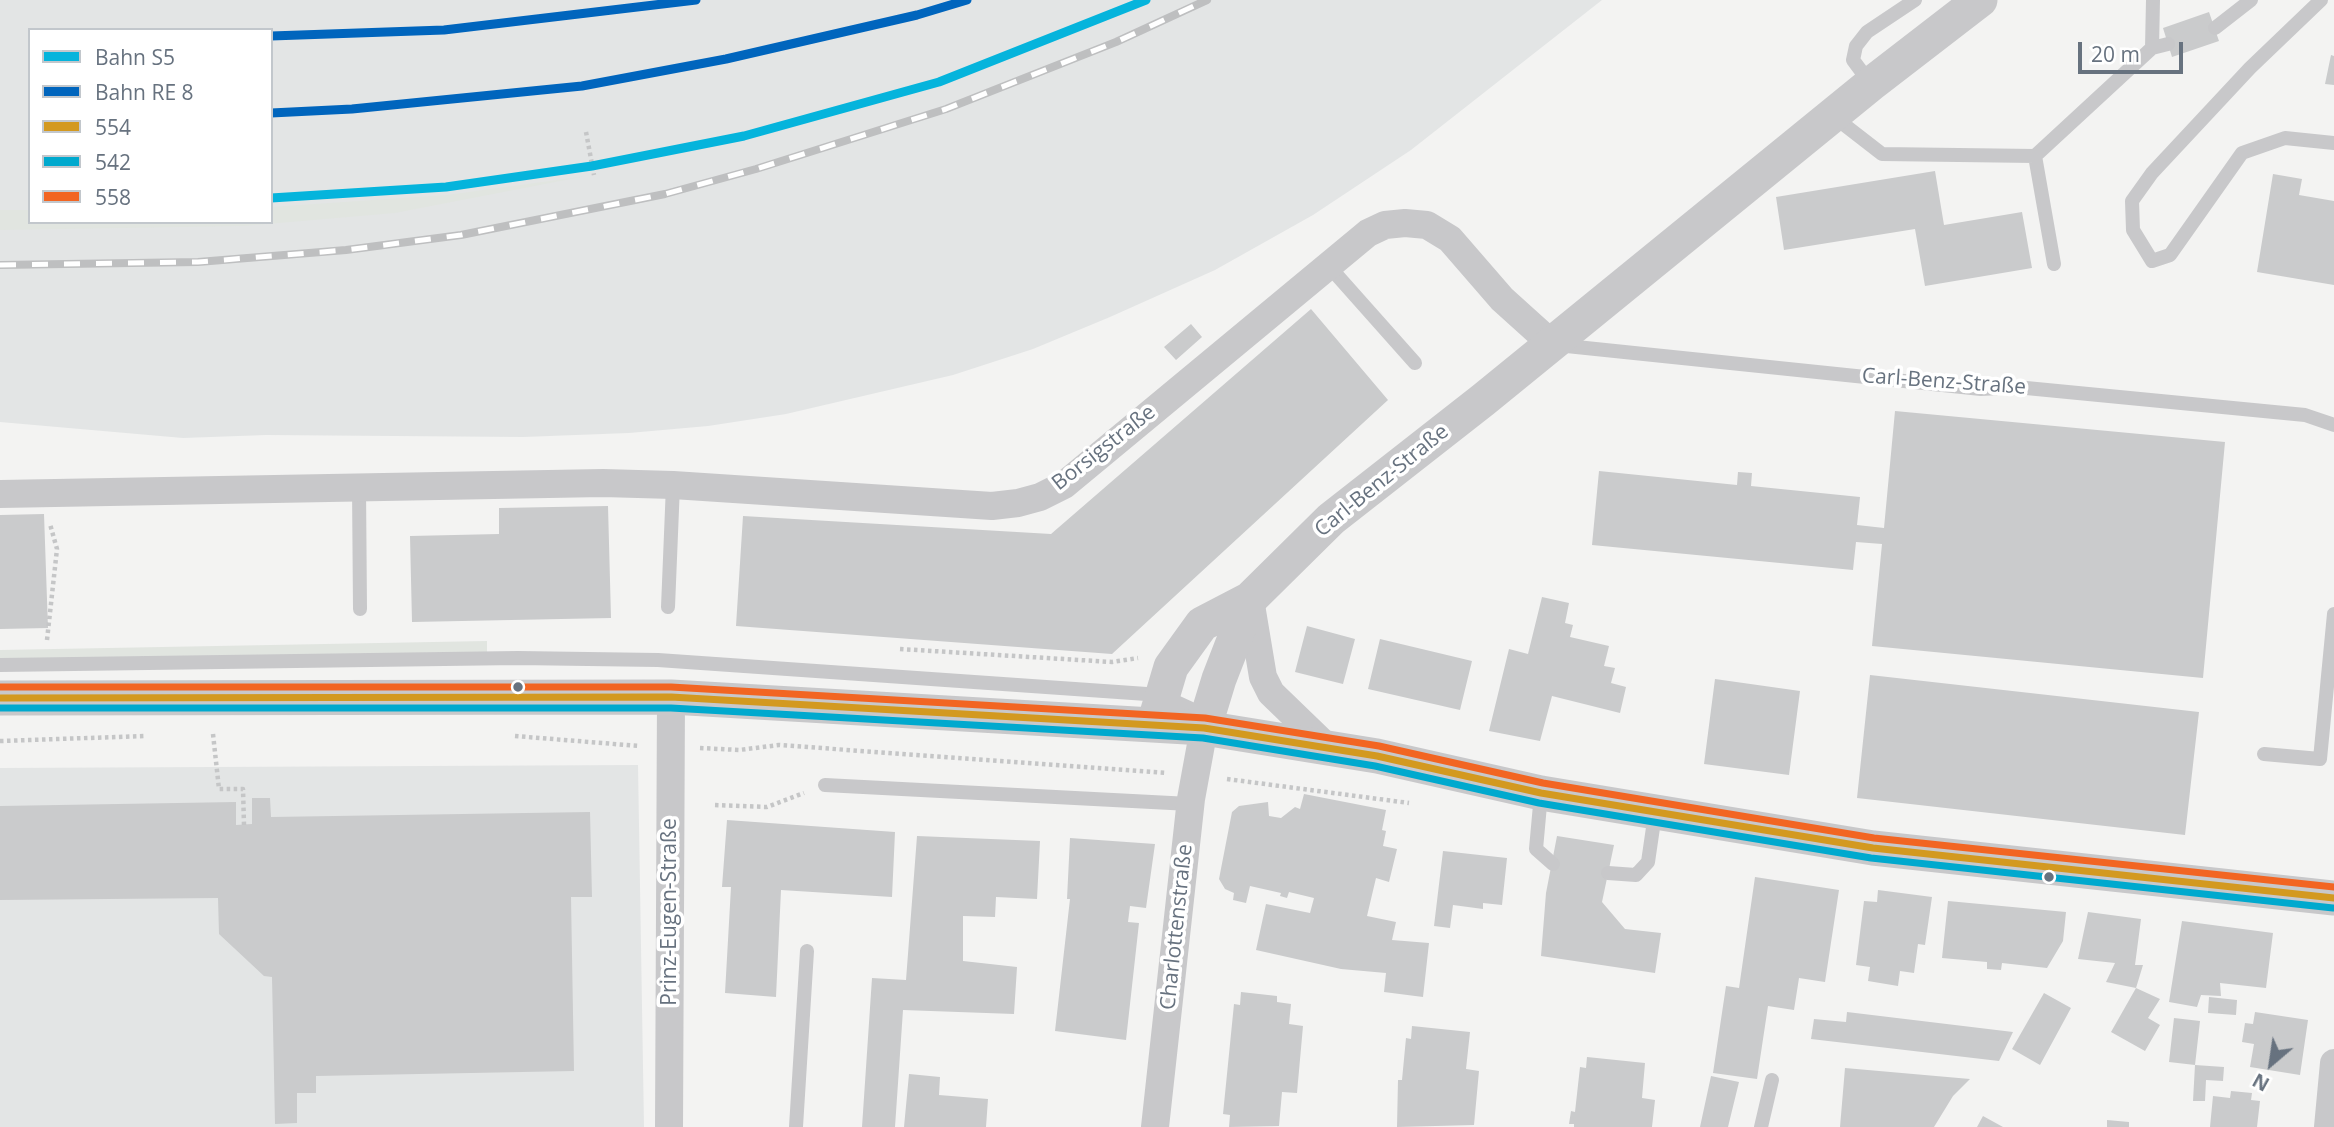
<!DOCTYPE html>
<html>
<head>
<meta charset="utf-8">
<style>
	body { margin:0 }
	#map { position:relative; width:2334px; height:1127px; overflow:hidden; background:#f3f3f2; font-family:"Open Sans",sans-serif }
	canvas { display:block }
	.legend { position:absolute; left:28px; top:28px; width:245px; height:196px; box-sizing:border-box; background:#fff; border:2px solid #c2c7cc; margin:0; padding:9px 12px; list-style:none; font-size:21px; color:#67727f }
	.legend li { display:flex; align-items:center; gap:14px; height:35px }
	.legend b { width:35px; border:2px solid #c2c7cc }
	.north { position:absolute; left:2236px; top:1029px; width:70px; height:70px; -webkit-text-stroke:5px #fff; paint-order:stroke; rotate:209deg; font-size:19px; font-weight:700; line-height:28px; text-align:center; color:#67727f }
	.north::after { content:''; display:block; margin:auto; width:24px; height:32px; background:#67727f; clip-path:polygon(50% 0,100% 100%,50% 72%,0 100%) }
	.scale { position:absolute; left:2078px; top:42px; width:105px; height:32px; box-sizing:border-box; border:4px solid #67727f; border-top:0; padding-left:9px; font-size:21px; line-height:24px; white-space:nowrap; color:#67727f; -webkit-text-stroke:5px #fff; paint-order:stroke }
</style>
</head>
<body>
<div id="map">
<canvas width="2334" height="1127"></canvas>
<ul class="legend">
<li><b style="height:9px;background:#05b4dc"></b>Bahn S5</li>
<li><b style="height:9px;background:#0065bd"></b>Bahn RE 8</li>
<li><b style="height:9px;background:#d39920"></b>554</li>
<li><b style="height:9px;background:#00a9ce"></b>542</li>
<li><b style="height:9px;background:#f26522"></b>558</li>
</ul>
<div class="north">N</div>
<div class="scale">20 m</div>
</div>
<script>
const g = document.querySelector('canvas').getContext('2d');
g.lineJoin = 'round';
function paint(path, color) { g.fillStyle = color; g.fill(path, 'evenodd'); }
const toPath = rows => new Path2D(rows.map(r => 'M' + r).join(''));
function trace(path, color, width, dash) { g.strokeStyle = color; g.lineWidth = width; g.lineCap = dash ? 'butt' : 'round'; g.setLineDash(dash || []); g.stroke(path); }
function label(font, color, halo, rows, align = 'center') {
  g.font = font + ' "Open Sans",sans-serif'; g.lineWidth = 7; g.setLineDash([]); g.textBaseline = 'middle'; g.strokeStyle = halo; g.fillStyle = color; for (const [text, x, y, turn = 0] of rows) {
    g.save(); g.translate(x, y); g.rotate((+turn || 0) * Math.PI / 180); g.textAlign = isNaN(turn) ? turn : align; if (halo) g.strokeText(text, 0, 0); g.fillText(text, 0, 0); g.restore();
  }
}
const built = toPath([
	[0,0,1602,0,1411,150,1313,215,1215,270,1110,317,1033,349,953,375,786,414,708,426,629,433,523,437,266,435,183,438,0,422],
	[30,30,271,30,271,222,30,222],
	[638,765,644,1127,0,1127,0,768]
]);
const green = toPath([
	[586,176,395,213,244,226,0,230,0,210,30,210,30,222,271,222,271,207,447,195],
	[487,641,487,652,0,659,0,650]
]);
const building = toPath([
	[2209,12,2219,41,2172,57,2163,28],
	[2331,55,2334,56,2334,85,2325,84],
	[1935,171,1944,225,2022,212,2032,268,1925,286,1915,229,1784,250,1776,197],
	[2273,174,2302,179,2299,195,2334,201,2334,285,2257,272],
	[1311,309,1388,400,1112,654,736,626,743,516,1051,534],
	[1191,324,1202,337,1176,360,1164,347],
	[1895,411,2225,442,2203,678,1872,646,1882,544,1856,542,1853,570,1592,545,1599,471,1737,485,1738,472,1752,473,1751,486,1860,497,1857,525,1884,528],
	[608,506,611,618,412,622,410,536,499,534,499,508],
	[44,514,48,628,0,629,0,515],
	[1542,597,1569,603,1565,623,1573,625,1570,637,1609,646,1604,666,1615,668,1611,683,1626,687,1620,713,1552,696,1540,741,1489,731,1509,649,1528,654],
	[1307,626,1355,639,1343,684,1295,672],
	[1380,639,1472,661,1460,710,1368,689],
	[1870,675,2199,712,2185,835,1857,798],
	[1715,679,1800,691,1789,775,1704,764],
	[1304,794,1386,810,1382,830,1386,831,1383,846,1397,849,1389,882,1376,878,1367,916,1396,922,1392,940,1429,943,1423,997,1384,992,1386,973,1341,969,1256,950,1266,904,1310,913,1314,898,1289,892,1287,898,1280,896,1281,893,1250,886,1246,903,1233,900,1234,893,1225,889,1219,879,1232,812,1239,806,1268,802,1269,816,1281,818,1295,807,1300,809],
	[252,798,270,798,271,817,590,812,592,897,571,897,574,1071,316,1076,316,1093,297,1093,297,1123,275,1124,272,977,264,976,219,934,218,898,0,900,0,806,236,802,236,825,252,824],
	[727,820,895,832,892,897,781,890,776,997,725,993,731,887,722,887],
	[917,836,1040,841,1037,899,996,897,995,917,963,916,963,961,1017,967,1014,1014,903,1010,895,1127,862,1127,872,978,906,980],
	[1557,836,1614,845,1602,902,1625,929,1661,933,1655,973,1541,956,1546,893],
	[1070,838,1155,844,1146,908,1130,906,1128,922,1139,923,1126,1040,1055,1031,1070,899,1067,899],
	[1443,851,1507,858,1502,905,1483,903,1483,909,1453,905,1450,928,1434,926],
	[1755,877,1839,890,1825,982,1799,978,1794,1010,1768,1006,1757,1079,1713,1073,1726,986,1739,988],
	[1878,890,1932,897,1925,945,1918,944,1914,973,1900,971,1898,986,1868,981,1870,967,1856,965,1864,901,1877,902],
	[1948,901,2066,912,2063,941,2047,968,2002,963,2001,970,1987,969,1987,962,1942,958],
	[2088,912,2141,919,2135,965,2143,965,2136,988,2160,999,2148,1018,2160,1025,2145,1051,2111,1032,2136,988,2106,982,2115,963,2078,959],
	[2182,921,2273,933,2266,988,2220,983,2221,996,2201,995,2197,1007,2169,1002],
	[1241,992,1277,996,1277,1002,1291,1004,1289,1024,1303,1026,1297,1093,1282,1092,1279,1126,1229,1127,1230,1115,1223,1114,1234,1004,1240,1005],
	[2044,993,2071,1008,2040,1065,2012,1049],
	[2209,997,2237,1000,2236,1015,2208,1013],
	[1847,1012,2013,1032,1999,1061,1811,1039,1814,1019,1846,1022],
	[2255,1012,2308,1020,2300,1075,2250,1067,2254,1044,2242,1042,2245,1023,2253,1024],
	[2174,1018,2200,1021,2195,1065,2169,1062],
	[1412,1026,1470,1032,1466,1069,1479,1071,1474,1125,1397,1127,1398,1080,1402,1080,1406,1038,1411,1039],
	[1587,1057,1645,1063,1642,1098,1655,1100,1652,1127,1574,1127,1574,1124,1569,1124,1571,1111,1575,1112,1580,1067,1586,1068],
	[2195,1065,2224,1067,2223,1081,2206,1080,2205,1101,2193,1101],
	[1845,1068,1970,1079,1953,1096,1934,1127,1840,1127],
	[909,1074,940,1077,939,1095,988,1099,986,1127,904,1127],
	[1711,1076,1739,1082,1728,1127,1700,1127],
	[2231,1091,2252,1093,2251,1100,2260,1101,2257,1127,2210,1127,2213,1096,2230,1098],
	[1983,1116,2003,1127,1977,1127],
	[2107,1120,2129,1122,2129,1127,2107,1127]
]);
const path = toPath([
	[586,132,594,175],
	[47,640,57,549,50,524],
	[900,649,1112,662,1138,658],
	[213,734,219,789,243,789,244,825],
	[515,736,639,746],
	[0,741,146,736],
	[700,748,739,750,779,745,1166,773],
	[1227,779,1409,803],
	[715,805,767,807,804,793]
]);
const service = toPath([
	[2153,0,2152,48,2168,44],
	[2321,0,2250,68,2152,173,2132,201,2133,230,2152,261,2170,255,2242,153,2285,138,2334,143],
	[2215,28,2251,0],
	[1870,83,1853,60,1856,46,1867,32,1915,0],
	[1833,116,1882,154,2035,156],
	[1327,264,1415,363],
	[2054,264,2035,156,2152,48],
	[1557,345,1981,389,2016,387,2305,415,2334,425],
	[359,487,360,609],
	[668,607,673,485],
	[0,665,518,658,658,660,1161,695,1207,716],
	[2264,754,2320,759,2334,614],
	[825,785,1190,804],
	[1541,794,1536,849,1553,864],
	[1608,873,1636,875,1648,862,1655,814],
	[796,1127,807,951],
	[1761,1127,1772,1080]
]);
const minor = toPath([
	[0,494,603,483,673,485,992,506,1018,503,1040,497,1064,485,1368,233,1385,225,1405,223,1427,225,1450,239,1502,299,1553,345],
	[1250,599,1263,677,1271,693,1328,748],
	[669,1127,671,697],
	[1155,1127,1191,799,1204,728],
	[2328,1127,2334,1063]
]);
const tertiary = toPath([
	[0,698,671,697,1204,728,1377,756,1541,793,1873,848,2334,898],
	[1154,724,1171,667,1202,624,1250,599,1331,519,1483,400,1871,84,1980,0],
	[1204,728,1219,679,1250,599]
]);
const rail = toPath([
	[0,265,198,262,346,250,461,235,665,194,756,169,946,109,1116,42,1207,0]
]);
const bus1 = toPath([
	[0,698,671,697,1204,728,1377,756,1541,793,1873,848,2334,898]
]);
const bus2 = toPath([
	[0,708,671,708,1203,738,1375,766,1539,803,1871,858,2333,908]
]);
const bus3 = toPath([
	[0,687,671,687,1205,718,1379,746,1543,783,1874,838,2334,887]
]);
const rail1 = toPath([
	[271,198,446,187,592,166,744,136,939,82,1146,0]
]);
const rail2 = toPath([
	[271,36,444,30,696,0],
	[271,113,352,109,582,86,726,59,917,15,967,0]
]);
const markers = [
	[518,687,6,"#67727f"],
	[2049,877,6,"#67727f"]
];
const streetNames = [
	["Carl-Benz-Straße",1944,382,4],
	["Borsigstraße",1104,448,-38],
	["Carl-Benz-Straße",1382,481,-39],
	["Prinz-Eugen-Straße",670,912,-90],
	["Charlottenstraße",1177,927,-84]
];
paint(built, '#e3e5e5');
paint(green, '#e1e5e0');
paint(building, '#cacbcc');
trace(path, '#c5c6c7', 4.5, [3.5, 3.5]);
trace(service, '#c8c8ca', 14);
trace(minor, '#c8c8ca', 28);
trace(tertiary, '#c8c8ca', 35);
trace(rail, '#bebfc0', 8);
trace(rail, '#fff', 5, [16]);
trace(bus1, '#d39920', 7);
trace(bus2, '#00a9ce', 7);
trace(bus3, '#f26522', 7);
trace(rail1, '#05b4dc', 9);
trace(rail2, '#0065bd', 9);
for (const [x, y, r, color] of markers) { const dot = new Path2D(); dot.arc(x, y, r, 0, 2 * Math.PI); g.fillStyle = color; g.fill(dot); trace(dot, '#fff', 2.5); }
label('21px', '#67727f', '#fff', streetNames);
</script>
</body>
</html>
